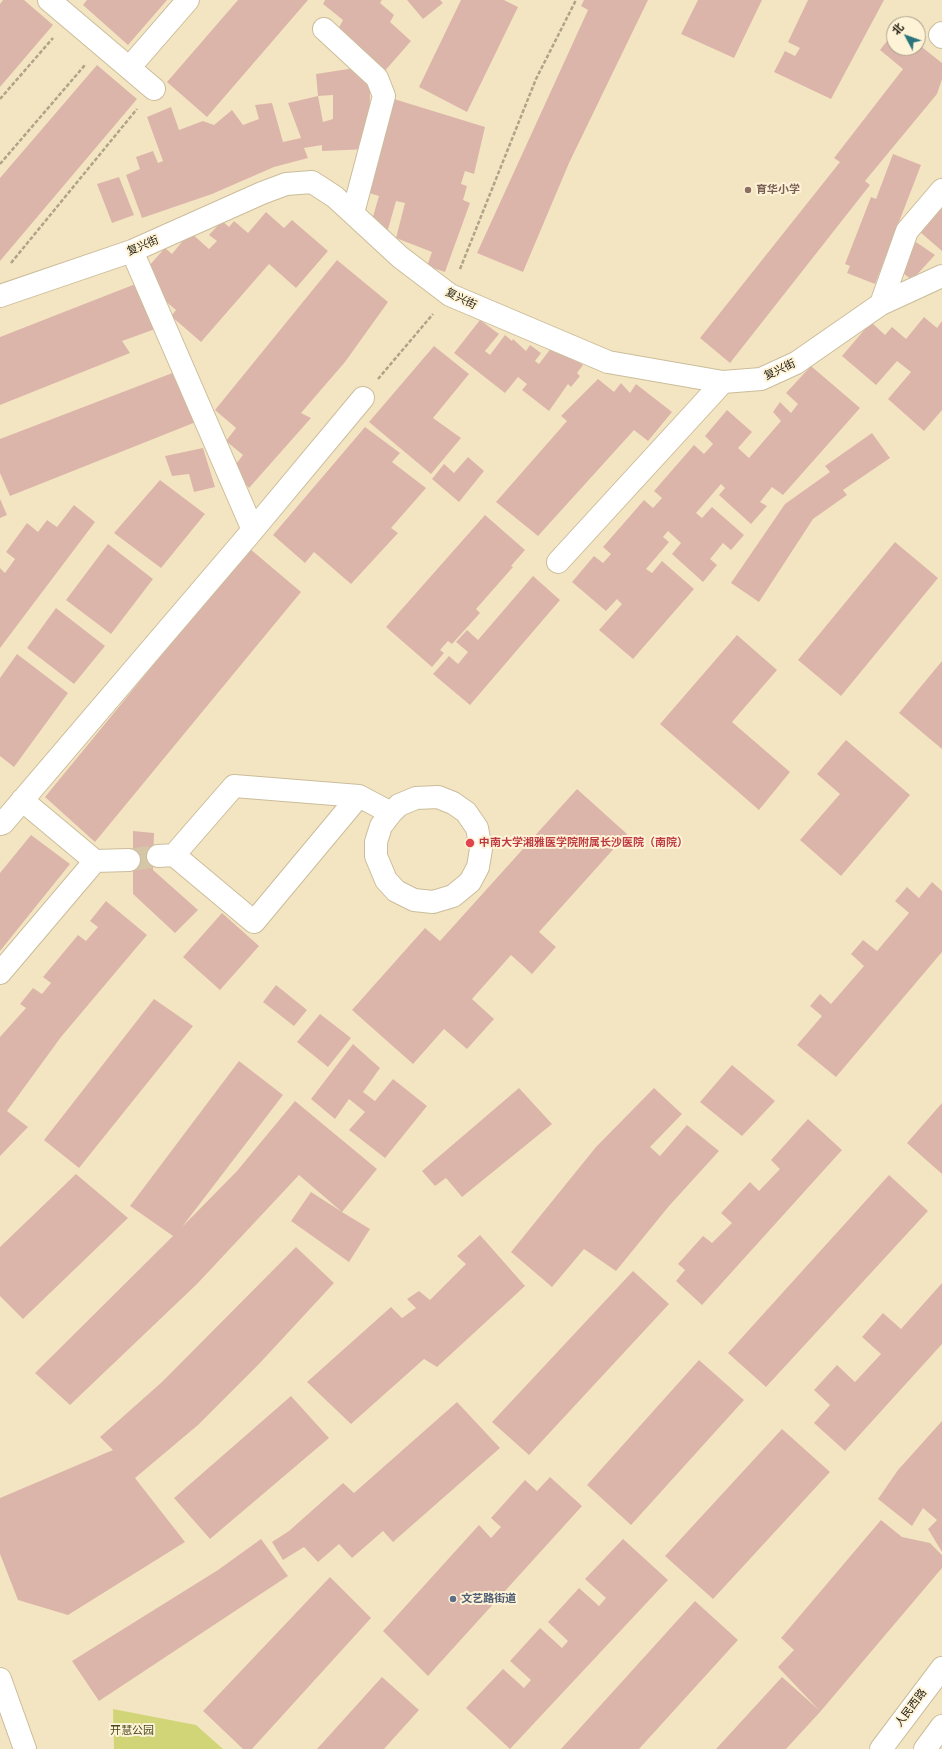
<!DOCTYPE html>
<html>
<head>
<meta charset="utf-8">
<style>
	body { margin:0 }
	#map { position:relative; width:942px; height:1749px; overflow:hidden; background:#f4e5c2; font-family:"Noto Sans","Noto Sans SC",sans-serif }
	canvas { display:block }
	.north { position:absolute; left:886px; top:16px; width:40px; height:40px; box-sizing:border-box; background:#fff3d7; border:1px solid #a59c86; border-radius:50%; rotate:311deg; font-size:11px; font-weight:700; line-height:16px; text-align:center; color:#1e190c }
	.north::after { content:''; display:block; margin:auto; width:14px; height:18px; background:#2b747c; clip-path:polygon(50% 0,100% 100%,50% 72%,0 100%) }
</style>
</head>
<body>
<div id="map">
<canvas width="942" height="1749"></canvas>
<div class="north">北</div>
</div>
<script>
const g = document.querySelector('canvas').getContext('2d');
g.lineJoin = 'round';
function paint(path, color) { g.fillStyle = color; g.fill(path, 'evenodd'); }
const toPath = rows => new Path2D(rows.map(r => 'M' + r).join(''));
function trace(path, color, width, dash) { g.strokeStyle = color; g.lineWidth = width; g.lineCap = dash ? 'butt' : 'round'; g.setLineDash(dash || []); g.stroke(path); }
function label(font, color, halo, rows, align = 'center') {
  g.font = font + ' "Noto Sans","Noto Sans SC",sans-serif'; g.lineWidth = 4; g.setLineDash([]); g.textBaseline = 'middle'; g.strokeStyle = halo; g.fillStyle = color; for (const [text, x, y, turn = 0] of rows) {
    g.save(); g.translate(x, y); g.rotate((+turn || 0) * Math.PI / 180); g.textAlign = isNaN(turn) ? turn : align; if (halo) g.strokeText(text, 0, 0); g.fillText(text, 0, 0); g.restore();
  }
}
const green = toPath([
	[113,1709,196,1725,223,1749,114,1749]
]);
const building = toPath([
	[3,0,24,0,53,25,0,87,0,4],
	[87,0,167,0,128,45,83,5],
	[238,0,308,0,207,117,167,82],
	[325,0,382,0,380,3,394,15,390,22,411,41,383,73,336,33,343,20,323,4],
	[407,0,440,0,443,3,423,19],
	[461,0,504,0,518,7,467,112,419,87],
	[584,0,648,0,569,163,523,272,477,253,588,10,581,6],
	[698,0,762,0,734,58,681,34],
	[808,0,884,0,831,99,774,72,785,51,795,56,800,48,788,42],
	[894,32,894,48,918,48,918,44,942,63,942,79,937,94,865,181,870,185,730,363,700,338,840,162,834,158,903,69,880,50],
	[97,65,137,99,0,261,0,178],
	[361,67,370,91,369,149,322,151,322,145,304,148,308,158,274,167,212,194,142,218,126,175,140,169,136,157,153,151,158,163,163,161,147,117,171,107,179,130,203,121,214,125,232,110,243,125,259,119,255,105,272,103,283,142,301,138,288,103,318,96,316,74],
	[333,95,333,119,323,122,318,96],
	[394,99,485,127,474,174,465,171,461,184,467,186,463,200,470,203,445,272,427,266,432,252,396,238,405,203,396,201,387,233,372,220,379,196,369,193],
	[893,154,921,165,875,284,847,273,850,266,845,264,871,197,876,199],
	[119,177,134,215,112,223,97,184],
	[942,208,942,251,920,232],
	[266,212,284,228,292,220,328,251,296,288,269,264,201,342,171,316,176,310,157,294,147,268,165,248,172,254,190,232,209,249,217,241,209,235,222,221,229,227,234,221,248,233],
	[916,242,935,255,912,280,899,270],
	[337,260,388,302,345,362,301,413,311,418,249,488,232,469,243,455,226,441,236,428,215,410],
	[138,283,158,328,122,341,130,353,0,405,0,337],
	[924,317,937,328,942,321,942,410,924,431,888,399,911,372,897,361,876,385,842,356,871,322,885,335,892,327,906,339],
	[480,320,499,334,485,351,490,355,505,335,512,341,513,339,526,351,530,345,541,353,535,361,539,364,555,343,583,365,577,373,580,376,571,387,568,384,549,411,522,390,527,384,518,377,505,393,454,353],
	[434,346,469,374,433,418,461,438,431,474,369,422],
	[811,366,860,408,783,495,772,487,760,502,767,506,751,524,719,495,725,488,721,484,696,513,702,518,712,507,744,535,731,550,723,543,710,559,717,565,703,582,672,554,681,543,668,531,663,537,669,542,646,569,652,573,662,561,694,589,633,659,599,630,622,604,617,599,606,611,572,582,594,556,603,563,611,554,603,547,644,500,653,508,662,498,654,491,694,445,704,454,713,444,705,436,727,410,752,432,738,448,749,458,781,421,773,412,780,402,791,413,798,404,786,393],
	[175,372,201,420,10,496,0,473,0,439],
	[598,379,614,392,621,383,630,393,636,384,672,412,648,441,634,430,538,536,496,502,567,421,561,416],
	[365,427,400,453,392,462,426,488,391,528,398,533,351,584,314,552,305,563,273,535],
	[872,433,890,458,843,490,847,495,813,519,759,602,731,583,785,504,830,472,825,466],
	[203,448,215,487,194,492,189,474,172,476,165,456],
	[468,457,484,471,459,502,432,479,444,464,454,473],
	[160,480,205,514,161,568,114,533],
	[0,499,7,515,0,518],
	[74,505,95,522,0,648,0,568,5,573,15,559,6,552,27,523,38,532,47,520,57,527],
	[485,515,525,550,511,566,513,567,476,609,480,613,452,644,448,641,440,650,444,653,432,667,386,627],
	[895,542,938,578,841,696,798,660],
	[108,544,153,579,111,634,66,600],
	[249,548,301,592,95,842,45,797],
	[533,576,560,600,470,705,433,674,449,656,458,664,468,652,456,642,467,630,478,640],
	[56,608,105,646,74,684,27,648],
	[737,635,777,670,732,722,790,772,759,810,660,724],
	[17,654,68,693,14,767,0,756,0,678],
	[942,661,942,749,899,713],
	[846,740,910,795,841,876,800,840,840,794,817,774],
	[577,789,627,834,539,932,556,947,532,974,511,955,472,999,494,1019,467,1049,444,1029,413,1064,352,1010,425,928,440,941],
	[133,831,154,833,153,870,198,910,175,933,133,894],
	[31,835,70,864,0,951,0,873],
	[932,882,942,891,942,952,836,1077,797,1045,822,1016,810,1006,820,994,831,1004,864,966,851,954,863,940,877,951,909,913,895,901,907,887,919,898],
	[106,901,147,935,61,1037,7,1111,28,1127,0,1156,0,1037,26,1008,20,1004,33,988,42,994,51,983,43,977,78,935,86,941,98,927,90,921],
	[222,913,259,946,220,990,183,957],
	[276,985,307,1010,294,1026,263,1002],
	[154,999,193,1026,79,1168,44,1140],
	[320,1014,351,1038,328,1067,297,1042],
	[353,1044,380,1068,363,1092,375,1101,393,1079,427,1106,385,1158,349,1130,365,1112,349,1099,335,1119,311,1099],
	[239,1061,283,1095,182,1227,237,1171,295,1101,377,1169,342,1212,370,1229,349,1262,291,1221,311,1192,342,1212,299,1175,197,1284,70,1405,35,1373,173,1236,130,1206],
	[732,1065,775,1101,742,1136,700,1102],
	[519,1088,552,1124,462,1197,446,1178,435,1186,422,1171],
	[654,1088,682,1114,650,1147,660,1156,687,1125,719,1151,669,1206,616,1271,584,1249,552,1287,511,1252,596,1147],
	[942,1103,942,1174,907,1143],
	[808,1119,842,1150,702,1305,676,1281,685,1270,678,1264,703,1236,712,1243,732,1223,721,1213,750,1182,759,1191,780,1169,771,1160],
	[76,1174,128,1218,23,1319,0,1296,0,1247],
	[889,1175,928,1211,766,1387,728,1353],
	[480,1235,525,1286,437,1367,424,1359,351,1424,307,1382,391,1307,402,1318,416,1308,407,1299,419,1291,430,1300,466,1264,457,1256],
	[296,1247,334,1283,259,1364,198,1425,135,1478,185,1542,68,1615,18,1600,0,1554,0,1498,113,1450,100,1437,162,1382],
	[633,1271,669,1304,529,1455,492,1422],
	[942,1283,942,1344,845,1451,814,1423,830,1405,814,1390,837,1365,855,1382,881,1354,862,1337,883,1313,901,1329],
	[699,1360,744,1400,631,1525,587,1485],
	[291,1396,329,1438,210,1539,174,1498],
	[457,1402,500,1448,393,1542,383,1531,352,1558,339,1544,318,1562,304,1547,283,1560,272,1542,289,1531,343,1483,354,1493],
	[942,1421,942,1552,928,1529,937,1520,923,1508,912,1526,878,1499,898,1470],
	[782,1429,830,1472,713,1599,665,1556],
	[550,1477,582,1506,428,1676,383,1631,479,1525,491,1538,501,1527,491,1518,525,1480,537,1491],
	[881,1520,902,1537,930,1543,942,1555,942,1568,820,1712,786,1749,716,1749,782,1677,819,1710,778,1667,794,1650,781,1638],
	[261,1539,288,1576,99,1701,72,1661,218,1570],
	[623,1539,668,1580,510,1749,466,1708,503,1669,524,1688,531,1680,510,1661,540,1628,562,1648,568,1641,548,1622,579,1588,599,1606,606,1598,585,1579],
	[330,1577,371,1618,252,1749,243,1749,203,1711],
	[695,1601,738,1640,639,1749,561,1749],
	[382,1677,419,1710,384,1749,317,1749]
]);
const minorTunnel = toPath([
	[129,860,158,856]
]);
const path = toPath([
	[0,99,53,38],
	[0,164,85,65],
	[11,263,137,109],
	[460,269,536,79,576,0],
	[378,379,433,314]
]);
const minor = toPath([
	[49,0,154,89],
	[324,29,377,78,384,96,353,213],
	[942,33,940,35,942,37],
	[129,68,188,0],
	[132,251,253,530],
	[0,296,132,251,262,193,286,184,312,182,335,197,400,257,450,295,608,362,723,382,761,379,796,363,881,304,942,276],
	[881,304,907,231,942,190],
	[558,562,723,382],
	[359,796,391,813,381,826,376,842,376,856,386,880,396,891,414,900,433,902,453,896,470,882,478,867,481,849,477,828,466,812,453,803,438,797,416,798,399,805,391,813],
	[0,824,3,823,253,530,363,398],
	[158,856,174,855,234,786,359,796,254,922,174,855],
	[95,861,129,860],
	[0,973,95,861,22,800]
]);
const major = toPath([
	[0,1679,25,1749],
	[881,1749,942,1668],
	[925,1749,942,1726]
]);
const markers = [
	[748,190,4,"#8d6e63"],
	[470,843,5,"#e0444e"],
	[453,1599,4,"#5c6f8a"]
];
const educationNames = [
	["育华小学",756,190]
];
const streetNames = [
	["复兴街",143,246,-23],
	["复兴街",461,299,26],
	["复兴街",780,370,-25],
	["人民西路",911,1708,-53]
];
const healthNames = [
	["中南大学湘雅医学院附属长沙医院（南院）",479,843]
];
const serviceNames = [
	["文艺路街道",461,1599]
];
const parkNames = [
	["开慧公园",132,1731]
];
paint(green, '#d2d577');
paint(building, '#dcb5aa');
trace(minorTunnel, '#d4c6a7', 22, [22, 11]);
trace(minor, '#cbbd9b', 24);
trace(major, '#cbbd9b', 24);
trace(path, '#afa388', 2.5, [4, 2]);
trace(minor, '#fff', 22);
trace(major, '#fff', 22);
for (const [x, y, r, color] of markers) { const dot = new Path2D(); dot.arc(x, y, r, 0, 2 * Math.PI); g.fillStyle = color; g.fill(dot); trace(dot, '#fff3d7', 1.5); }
label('bold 11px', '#785e54', '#fff3d7', educationNames, 'left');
label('11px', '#1e190c', '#fff3d7', streetNames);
label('bold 11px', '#be3a42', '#fff3d7', healthNames, 'left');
label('bold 11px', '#4e5e75', '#fff3d7', serviceNames, 'left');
label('11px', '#494a1f', '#fff3d7', parkNames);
</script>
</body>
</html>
